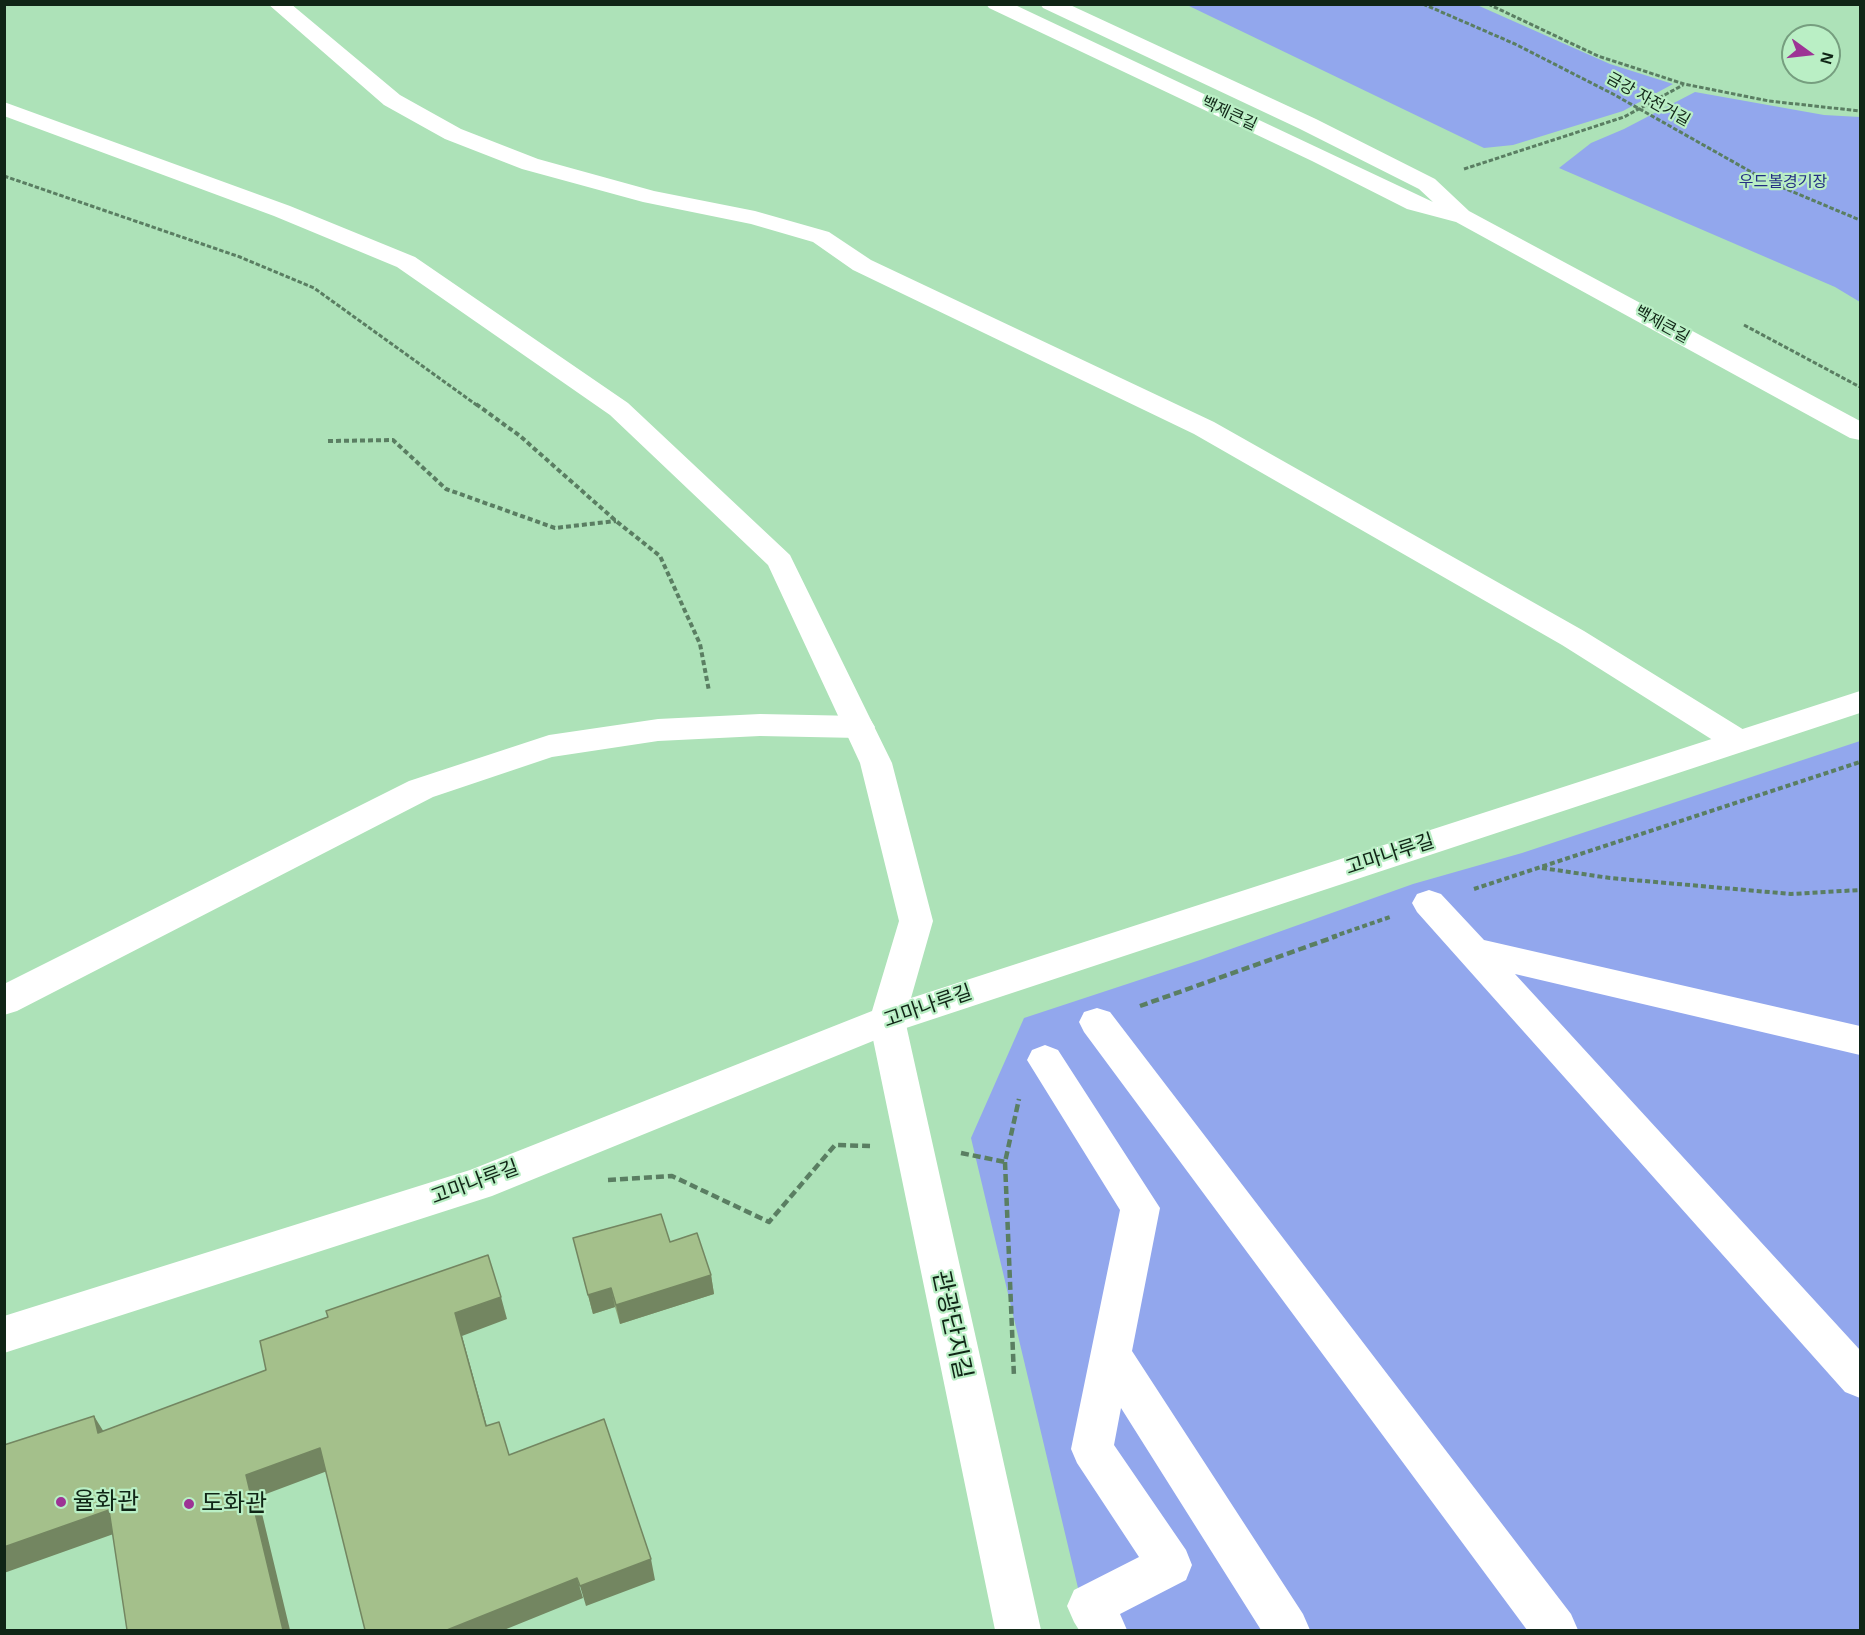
<!DOCTYPE html>
<html>
<head>
<meta charset="utf-8">
<style>
	body { margin:0 }
	#map { position:relative; width:1865px; height:1635px; overflow:hidden; background:#ade2b8; font-family:Arial,sans-serif }
	canvas { display:block }
	.frame { position:absolute; inset:0; border:6px solid #102516; pointer-events:none }
	.north { position:absolute; left:1781px; top:24px; width:60px; height:60px; box-sizing:border-box; background:#baefc5; border:2px solid #769e7f; border-radius:50%; rotate:105deg; font-size:16px; font-weight:700; line-height:24px; text-align:center; color:#102516 }
	.north::after { content:''; display:block; margin:auto; width:21px; height:27px; background:#9d3395; clip-path:polygon(50% 0,100% 100%,50% 72%,0 100%) }
</style>
</head>
<body>
<div id="map">
<canvas width="1865" height="1635"></canvas>
<div class="frame"></div>
<div class="north">N</div>
</div>
<script>
const g = document.querySelector('canvas').getContext('2d');
g.lineJoin = 'round';
function paint(path, color) { g.fillStyle = color; g.fill(path, 'evenodd'); }
const toPath = rows => new Path2D(rows.map(r => 'M' + r).join(''));
function trace(path, color, width, dash) { g.strokeStyle = color; g.lineWidth = width; g.lineCap = dash ? 'butt' : 'round'; g.setLineDash(dash || []); g.stroke(path); }
function label(font, color, halo, rows, align = 'center') {
  g.font = font + ' Arial,"Noto Sans KR",sans-serif'; g.lineWidth = 4.5; g.setLineDash([]); g.textBaseline = 'middle'; g.strokeStyle = halo; g.fillStyle = color; for (const [text, x, y, turn = 0] of rows) {
    g.save(); g.translate(x, y); g.rotate((+turn || 0) * Math.PI / 180); g.textAlign = isNaN(turn) ? turn : align; if (halo) g.strokeText(text, 0, 0); g.fillText(text, 0, 0); g.restore();
  }
}
const green = toPath([
	[1187,5,1477,5,1610,64,1673,84,1623,111,1513,145,1484,148],
	[1695,92,1824,115,1860,117,1860,302,1835,287,1559,168,1591,143,1624,129],
	[1860,741,1860,1630,1088,1630,971,1138,1024,1018,1200,960,1413,884,1522,853]
]);
const pathFar2 = toPath([
	[1423,4,1515,44,1613,94,1769,182,1860,220],
	[1488,4,1598,56,1684,84,1769,101,1860,111],
	[1464,169,1624,117,1683,85],
	[4,176,240,257,314,288,478,406],
	[1744,325,1860,387]
]);
const pathFar1 = toPath([
	[476,404,520,436,616,521,660,556,700,644,709,691],
	[328,441,393,440,446,489,555,528,616,521],
	[1542,868,1610,878,1791,894,1860,890],
	[1474,889,1860,762],
	[1332,937,1390,917]
]);
const path = toPath([
	[1140,1006,1337,936],
	[961,1153,1005,1162,1019,1099],
	[1005,1162,1014,1377],
	[608,1180,672,1176,769,1222,835,1145,870,1146]
]);
const minor = toPath([
	[268,4,291,4,400,95,461,129,538,159,654,191,755,211,829,232,871,260,1214,422,1584,631,1749,733,1754,741,1749,749,1738,752,1727,749,1562,645,1194,434,853,270,813,242,751,224,643,202,522,169,445,139,384,105,268,4],
	[760,714,859,716,870,719,875,727,870,735,859,738,760,736,658,741,552,757,433,797,17,1011,4,1015,4,984,409,781,549,735,658,719,760,714],
	[1429,890,1441,894,1484,940,1860,1026,1860,1055,1515,974,1860,1350,1860,1398,1845,1392,1417,912,1412,903,1417,894,1429,890],
	[887,1006,900,1010,905,1020,1041,1630,995,1630,869,1020,874,1010,887,1006],
	[1097,1008,1110,1012,1571,1614,1578,1630,1527,1630,1084,1032,1079,1022,1084,1012,1097,1008],
	[1045,1045,1058,1050,1160,1208,1132,1351,1303,1614,1310,1630,1261,1630,1121,1408,1114,1445,1186,1550,1192,1565,1186,1580,1120,1614,1127,1630,1079,1630,1074,1622,1067,1606,1074,1590,1139,1557,1077,1463,1071,1449,1120,1210,1027,1060,1032,1050,1045,1045]
]);
const major = toPath([
	[986,4,1013,4,1433,202,1419,189,1300,129,1043,8,1040,4,1068,4,1316,119,1435,179,1469,211,1860,421,1860,440,1850,438,1456,222,1407,209,1312,161,989,8,986,4],
	[4,102,290,206,415,257,628,403,790,555,892,763,933,921,911,998,1860,691,1860,713,900,1030,492,1196,4,1353,4,1316,470,1170,872,1011,899,921,860,763,768,565,610,415,397,267,274,216,4,116,4,102]
]);
const wall = toPath([
	[573,1238,670,1242,711,1275,714,1294,620,1324,615,1307,593,1314]
]);
const shadedWall = toPath([
	[711,1275,714,1294,620,1324,616,1305],
	[611,1288,615,1307,593,1314,588,1295],
	[501,1297,507,1319,462,1336,493,1448,486,1426,455,1313],
	[94,1416,107,1437,98,1433],
	[320,1448,330,1470,258,1497,290,1630,283,1630,246,1475],
	[109,1510,122,1531,4,1573,4,1547],
	[651,1559,655,1580,586,1606,580,1586],
	[577,1578,583,1598,504,1630,447,1630]
]);
const building = toPath([
	[661,1214,670,1242,697,1233,711,1275,616,1305,611,1288,588,1295,573,1238,661,1214],
	[488,1255,501,1297,455,1313,486,1426,499,1422,509,1455,604,1419,651,1559,580,1586,577,1578,447,1630,365,1630,320,1448,246,1475,283,1630,127,1630,109,1510,4,1547,4,1445,94,1416,98,1433,266,1370,260,1341,328,1317,326,1311,488,1255]
]);
const markers = [
	[61,1502,6,"#9d3395"],
	[189,1504,6,"#9d3395"]
];
const farStreetnames = [
	["금강 자전거길",1648,100,29],
	["백제큰길",1229,114,25],
	["백제큰길",1662,325,29]
];
const farParknames = [
	["우드볼경기장",1783,183]
];
const streetNames = [
	["고마나루길",1390,855,-18],
	["고마나루길",928,1007,-19],
	["고마나루길",475,1183,-20]
];
const nearStreetnames = [
	["관광단지길",951,1325,78]
];
const nearPoinames = [
	["율화관",73,1502],
	["도화관",201,1504]
];
paint(green, '#92a7ed');
trace(pathFar2, '#5a7e62', 3, [4.5, 2]);
trace(pathFar1, '#5a7e62', 4, [5, 3]);
trace(path, '#5a7e62', 4.5, [8, 4]);
paint(minor, '#fff');
paint(major, '#fff');
paint(wall, '#8da578');
paint(shadedWall, '#738661');
paint(building, '#a4c08b');
trace(building, '#738661', 1.5);
for (const [x, y, r, color] of markers) { const dot = new Path2D(); dot.arc(x, y, r, 0, 2 * Math.PI); g.fillStyle = color; g.fill(dot); trace(dot, '#baefc5', 2); }
label('16px', '#102516', '#baefc5', farStreetnames);
label('16px', '#232f83', '#baefc5', farParknames);
label('20px', '#102516', '#baefc5', streetNames);
label('24px', '#102516', '#baefc5', nearStreetnames);
label('24px', '#102516', '#baefc5', nearPoinames, 'left');
</script>
</body>
</html>
